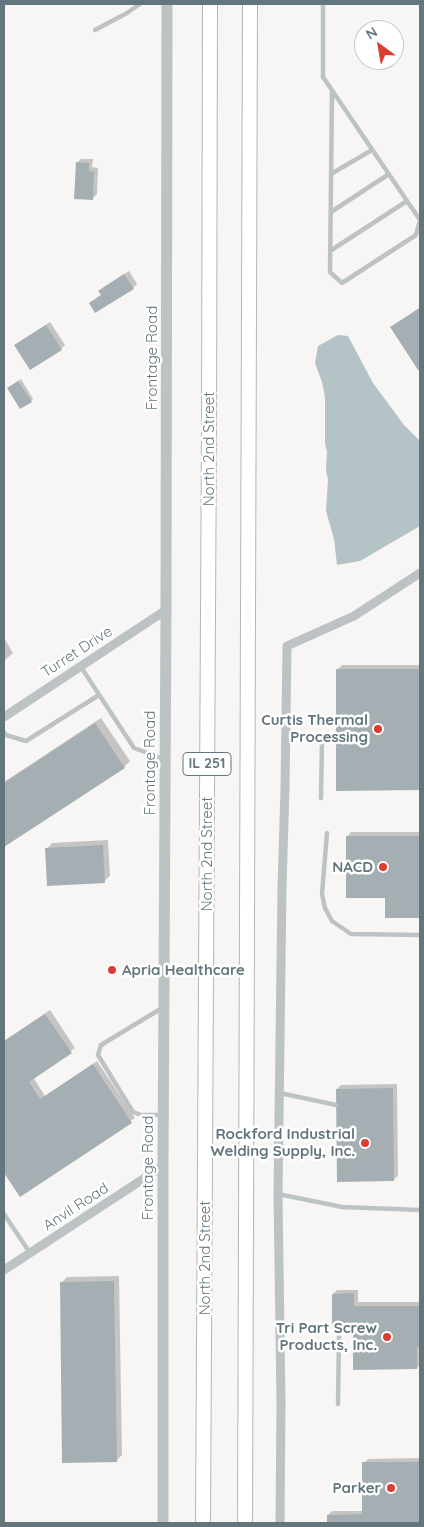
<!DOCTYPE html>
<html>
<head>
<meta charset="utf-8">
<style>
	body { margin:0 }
	#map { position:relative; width:424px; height:1527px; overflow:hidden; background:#f7f6f4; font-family:Quicksand,sans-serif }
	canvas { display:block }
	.frame { position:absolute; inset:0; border:5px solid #63767d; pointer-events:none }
	.north { position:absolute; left:354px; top:20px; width:50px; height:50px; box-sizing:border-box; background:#fff; border:1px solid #c1c8cb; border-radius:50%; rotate:328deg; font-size:14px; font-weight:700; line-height:20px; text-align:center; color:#63767d }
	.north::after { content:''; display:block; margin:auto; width:18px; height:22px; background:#db3d30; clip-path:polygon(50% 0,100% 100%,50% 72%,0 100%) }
</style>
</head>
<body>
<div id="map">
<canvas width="424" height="1527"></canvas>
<div class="frame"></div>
<div class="north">N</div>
</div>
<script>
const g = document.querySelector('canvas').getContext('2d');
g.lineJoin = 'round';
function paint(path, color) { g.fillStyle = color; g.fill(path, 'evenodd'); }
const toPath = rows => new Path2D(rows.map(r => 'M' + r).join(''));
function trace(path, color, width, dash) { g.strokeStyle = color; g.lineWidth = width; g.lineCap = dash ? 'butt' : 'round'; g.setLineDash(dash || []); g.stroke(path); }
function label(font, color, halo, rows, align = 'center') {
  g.font = font + ' Quicksand,sans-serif'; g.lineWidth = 5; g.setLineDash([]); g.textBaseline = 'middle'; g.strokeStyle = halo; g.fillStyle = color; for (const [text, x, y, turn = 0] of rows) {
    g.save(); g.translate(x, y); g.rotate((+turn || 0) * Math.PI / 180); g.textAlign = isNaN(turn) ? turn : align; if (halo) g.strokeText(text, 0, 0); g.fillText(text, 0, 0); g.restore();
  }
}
const water = toPath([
	[338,335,348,336,373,383,404,425,420,441,420,526,360,561,337,565,334,539,326,511,328,479,326,471,327,452,325,444,325,397,322,382,315,363,318,346]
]);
const shadow = toPath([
	[81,159,93,159,92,167,98,168,97,194,93,198,77,163],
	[129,271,137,284,133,288,90,303,102,294,100,291,104,287],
	[420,307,420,371,392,327],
	[50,322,65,345,61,349,15,345],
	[21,379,33,399,31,401,11,386],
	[4,638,13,653,4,661],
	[342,665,420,665,420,789,337,789,338,669],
	[101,718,130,761,124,767,4,846,4,782],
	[351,832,420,832,420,917,387,917,387,897,347,837],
	[108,840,110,876,104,881,47,849,52,843],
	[50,1010,75,1048,33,1077,45,1096,97,1061,135,1118,20,1196,4,1171,4,1041],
	[397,1084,398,1176,393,1180,337,1089,341,1085],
	[119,1276,122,1455,116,1461,61,1283,67,1277],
	[337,1290,358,1290,358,1302,420,1302,420,1365,417,1368,333,1294],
	[420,1458,420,1523,328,1523,328,1515,332,1511,364,1511,364,1463,368,1459]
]);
const building = toPath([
	[76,162,89,163,89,171,94,172,93,200,74,199],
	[124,274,134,289,95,313,89,303,101,295,98,291],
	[420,308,420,373,390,327],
	[46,325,62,350,30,370,14,345],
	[18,381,32,402,20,409,7,388],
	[336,669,420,669,420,790,336,791],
	[95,723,125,768,4,847,4,783],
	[346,836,420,836,420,918,385,918,385,898,346,898],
	[103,845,105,883,47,886,45,848],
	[45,1014,72,1053,29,1082,40,1099,93,1064,132,1123,20,1197,4,1173,4,1041],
	[393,1088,394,1181,337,1182,336,1089],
	[114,1281,117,1462,62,1463,60,1282],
	[354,1293,354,1306,420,1306,420,1347,417,1347,417,1369,353,1370,353,1328,332,1328,332,1294],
	[362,1462,420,1462,420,1523,327,1523,327,1515,362,1514]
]);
const service = toPath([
	[323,4,323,77,420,220,416,235,342,283,330,272,332,92],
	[95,30,127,13,140,4],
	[331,174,372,150],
	[331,212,389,174],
	[330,251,407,201],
	[81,667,134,748,164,759],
	[4,732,6,735,26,741,99,695],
	[321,798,322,737],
	[327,833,322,894,325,908,332,921,351,934,420,935],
	[280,1093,336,1105],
	[162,1115,141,1115,133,1112,98,1055,101,1045,162,1008],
	[278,1194,342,1207,420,1210],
	[4,1214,30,1253],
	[338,1404,339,1336]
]);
const minor = toPath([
	[4,717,166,610],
	[4,1270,163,1166],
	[280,1523,281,1404,278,1194,282,887,285,788,287,646,354,616,420,573]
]);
const tertiary = toPath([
	[163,1523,163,1166,166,610,167,4]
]);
const primary = toPath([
	[203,1523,209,432,210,4],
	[245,1523,250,4]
]);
const markers = [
	[378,729,5,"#db3d30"],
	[383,867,5,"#db3d30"],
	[112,970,5,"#db3d30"],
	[365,1143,5,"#db3d30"],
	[387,1337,5,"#db3d30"],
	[391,1488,5,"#db3d30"]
];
const shields = [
	[207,764,48]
];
const shieldNames = [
	["IL 251",207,764]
];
const streetNames = [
	["Frontage Road",152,358,-90],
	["North 2nd Street",209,449,-90],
	["Turret Drive",77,652,-33],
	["Frontage Road",150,763,-90],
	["North 2nd Street",207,854,-90],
	["Frontage Road",148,1168,-90],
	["Anvil Road",76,1207,-33],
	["North 2nd Street",205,1258,-90]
];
const poiNames = [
	["Curtis Thermal",368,720],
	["Processing",368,737],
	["NACD",373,867],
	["Apria Healthcare",122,970,"left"],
	["Rockford Industrial",355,1134],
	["Welding Supply, Inc.",355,1151],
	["Tri Part Screw",377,1328],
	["Products, Inc.",377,1345],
	["Parker",381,1488]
];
paint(water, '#b4c3c5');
paint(shadow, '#0003');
paint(building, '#a5afb3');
trace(primary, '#b1b7ba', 16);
trace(service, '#bdc3c5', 4.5);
trace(minor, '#bdc3c5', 9);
trace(tertiary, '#bdc3c5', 11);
trace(primary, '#fff', 14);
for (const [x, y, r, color] of markers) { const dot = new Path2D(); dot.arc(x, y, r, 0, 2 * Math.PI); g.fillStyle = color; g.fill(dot); trace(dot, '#fff', 2); }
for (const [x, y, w] of shields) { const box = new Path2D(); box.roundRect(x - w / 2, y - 11.5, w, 23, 4); g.fillStyle = '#fff'; g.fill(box); trace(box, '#63767d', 1); }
label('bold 14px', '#63767d', null, shieldNames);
label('15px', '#63767d', '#fff', streetNames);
label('bold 15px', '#63767d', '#fff', poiNames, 'right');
</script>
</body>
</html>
